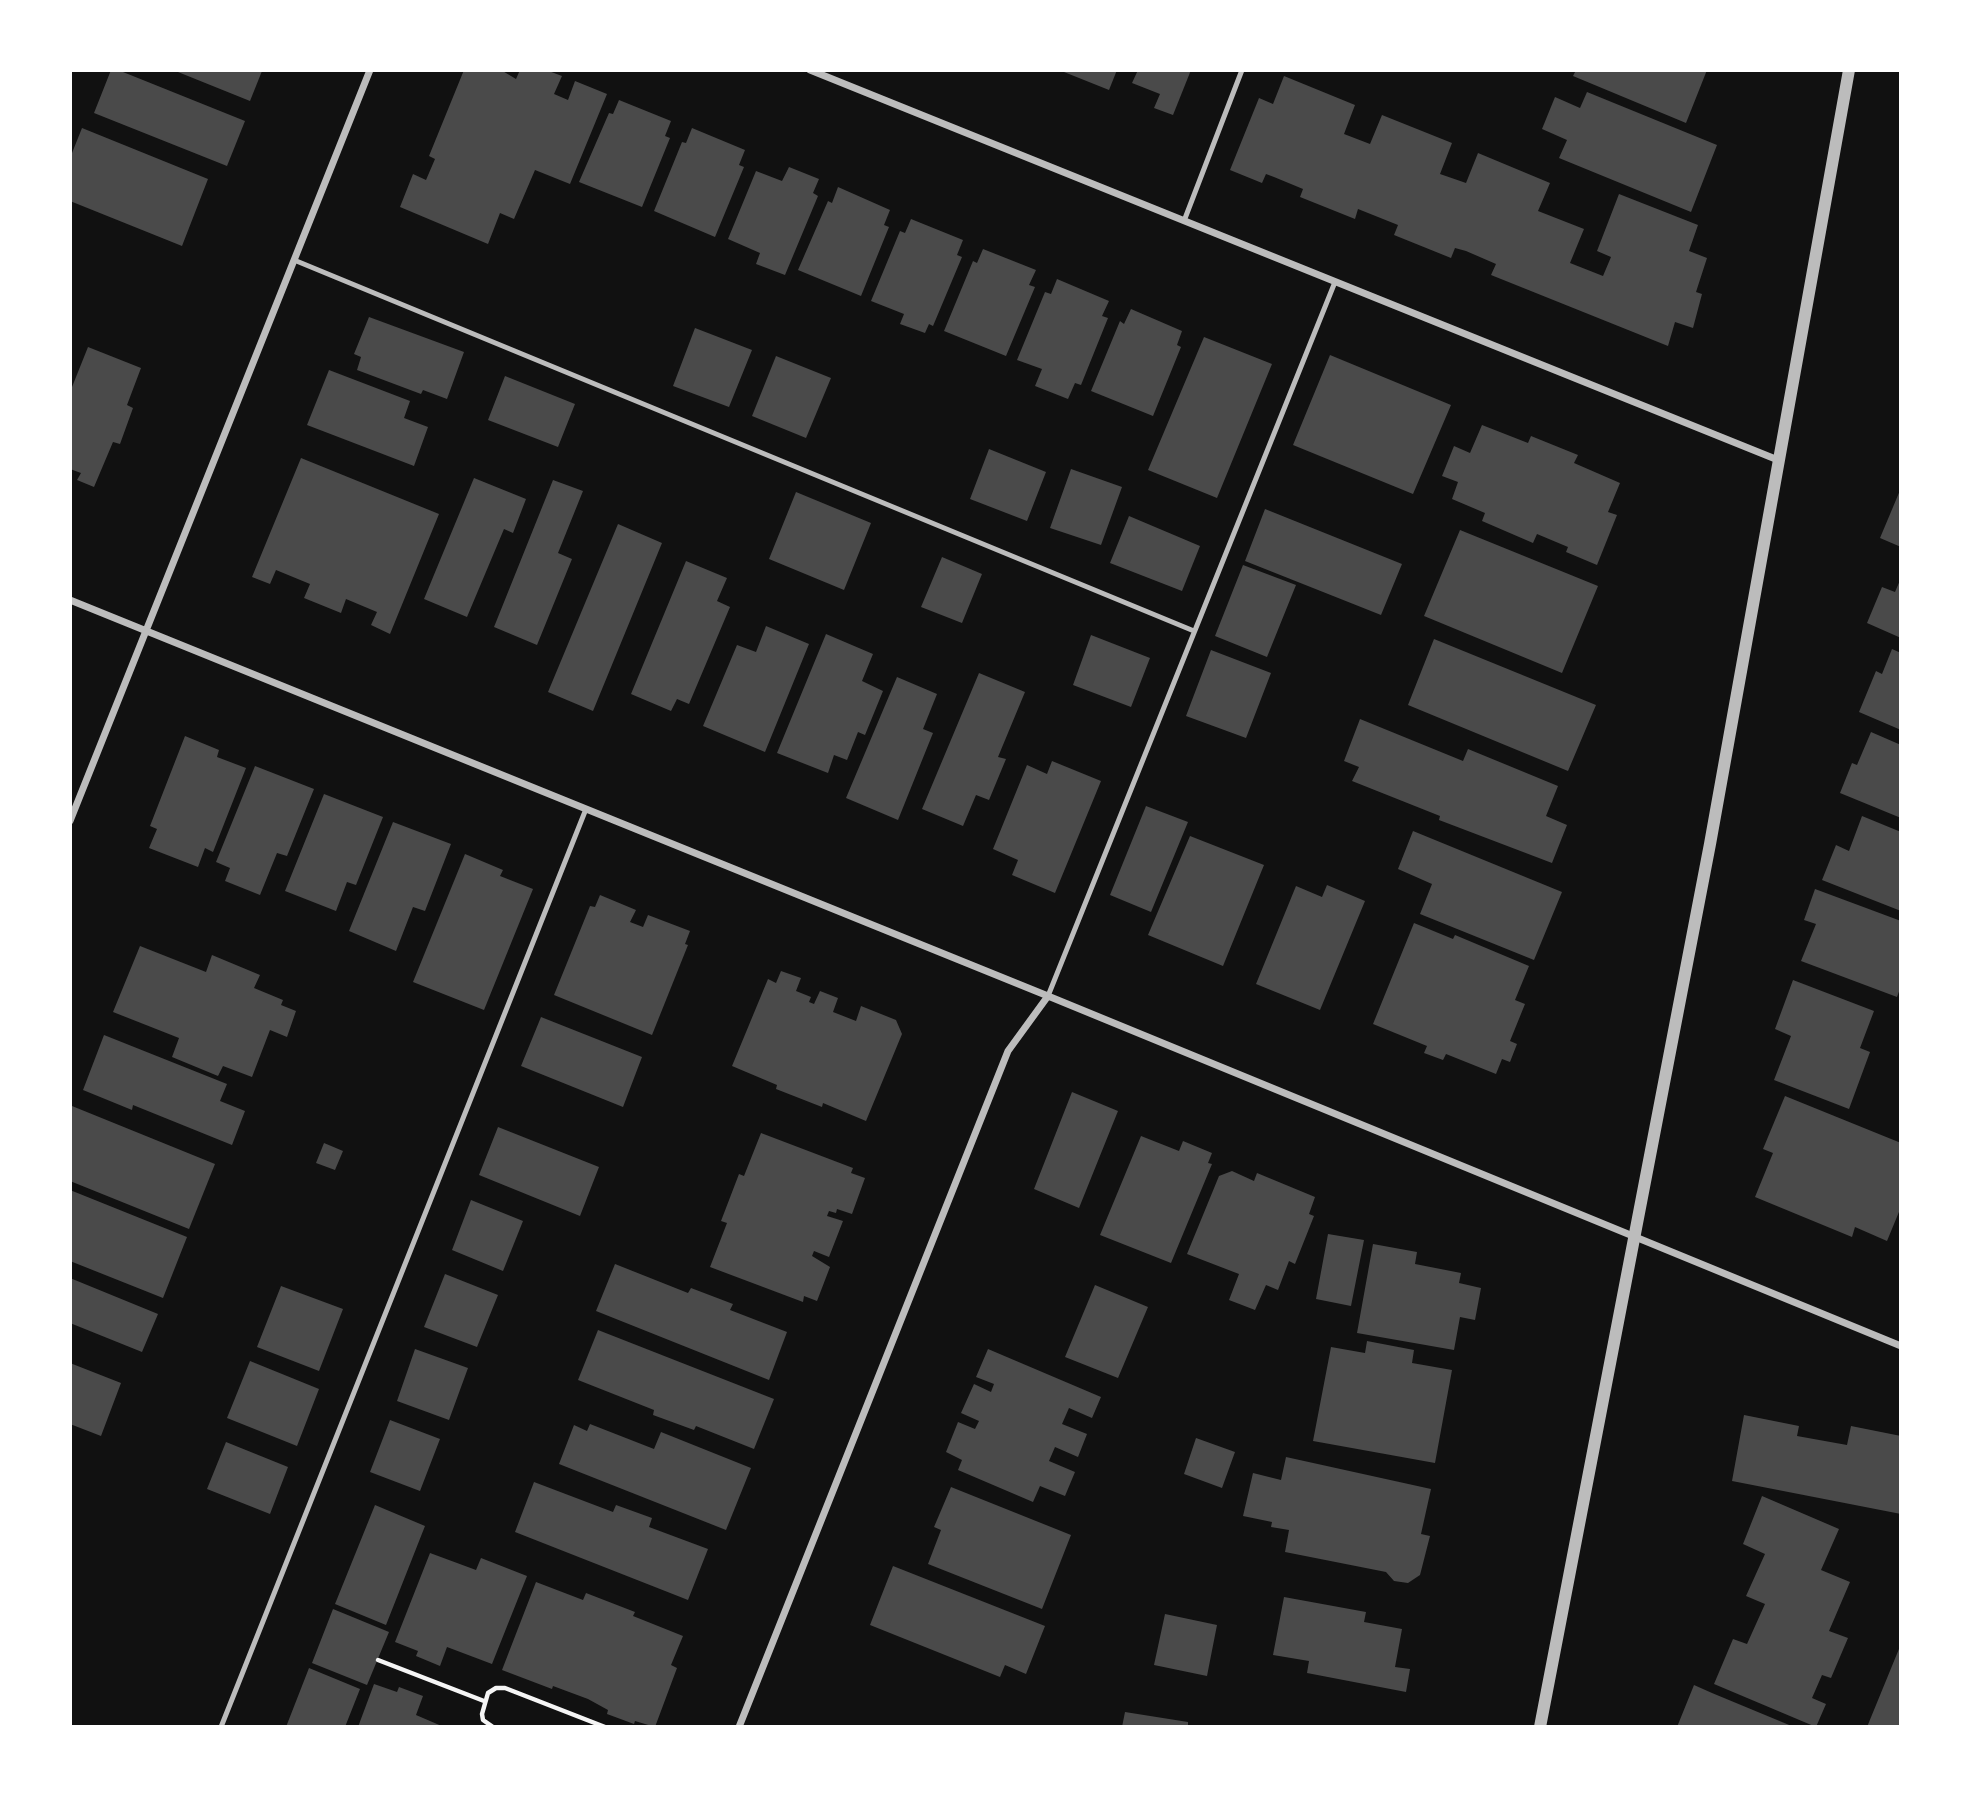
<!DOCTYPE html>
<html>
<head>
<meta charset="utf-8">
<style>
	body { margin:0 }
	#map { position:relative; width:1971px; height:1797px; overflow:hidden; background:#111; font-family:Barlow,sans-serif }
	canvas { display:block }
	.frame { position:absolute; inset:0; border:72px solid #fff; pointer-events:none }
</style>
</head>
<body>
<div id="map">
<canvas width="1971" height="1797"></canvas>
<div class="frame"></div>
</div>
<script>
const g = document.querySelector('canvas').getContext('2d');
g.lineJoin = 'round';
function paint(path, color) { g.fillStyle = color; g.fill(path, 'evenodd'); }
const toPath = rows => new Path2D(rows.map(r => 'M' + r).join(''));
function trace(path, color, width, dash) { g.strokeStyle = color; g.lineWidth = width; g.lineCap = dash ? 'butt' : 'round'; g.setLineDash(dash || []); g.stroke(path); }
const building = toPath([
	[111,70,118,70,245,121,227,166,94,113],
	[173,70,259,70,262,71,250,101],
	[464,70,501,70,516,79,520,70,546,70,562,76,554,94,568,100,575,81,607,94,570,184,535,170,514,219,500,213,488,244,400,207,413,174,426,180,435,159,429,156],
	[1059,70,1117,70,1109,90],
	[1138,70,1191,70,1173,115,1154,108,1160,94,1132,83],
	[1576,70,1707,70,1686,123,1573,76],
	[1284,76,1355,105,1344,134,1370,144,1382,115,1452,143,1440,174,1466,183,1478,153,1550,183,1538,211,1584,229,1570,263,1603,276,1611,257,1597,251,1619,194,1698,225,1689,251,1707,258,1696,292,1702,294,1693,328,1675,322,1668,346,1491,275,1496,264,1466,251,1455,248,1451,258,1394,235,1398,225,1358,209,1355,219,1300,197,1303,189,1274,177,1266,174,1262,183,1230,170,1259,98,1273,104],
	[1587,92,1717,145,1691,212,1559,158,1567,140,1542,129,1555,97,1580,108],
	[619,100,671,121,665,136,670,138,642,207,579,182,609,113,613,114],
	[82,128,208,179,182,246,70,201,70,158],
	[692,128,745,150,739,165,744,167,715,237,654,211,682,142,686,143],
	[789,167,819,179,813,193,818,196,785,275,756,264,760,253,728,239,756,171,782,181],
	[838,187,890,210,884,225,889,227,861,296,798,270,828,201,832,203],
	[911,219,963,240,957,255,962,257,933,326,929,324,925,333,900,324,904,314,871,301,900,231,905,233],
	[983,249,1036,270,1029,285,1035,287,1006,356,944,331,973,261,977,263],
	[1057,279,1109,301,1102,316,1108,318,1081,385,1075,383,1068,399,1035,386,1042,369,1017,360,1045,292,1051,294],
	[1131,309,1182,331,1177,345,1181,347,1153,416,1091,391,1120,321,1124,324],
	[369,317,464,352,447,399,423,390,421,394,357,370,361,357,354,354],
	[695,328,752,350,729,407,673,386],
	[1204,337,1272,364,1217,498,1148,470],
	[88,347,141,368,127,405,133,408,120,444,113,442,94,487,77,480,81,473,70,469,70,392],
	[1330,355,1451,405,1413,494,1293,445],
	[776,356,831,378,806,438,752,416],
	[329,370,410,401,404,418,428,427,414,466,307,425],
	[505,376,575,404,558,447,488,420],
	[1482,425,1528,443,1531,436,1578,455,1574,463,1620,483,1608,512,1617,515,1597,565,1566,552,1568,547,1537,534,1533,543,1482,521,1485,513,1452,499,1458,482,1442,476,1454,446,1470,453],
	[989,449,1046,472,1027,521,970,499],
	[301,458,439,514,390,634,371,625,377,612,346,599,341,613,304,598,310,584,276,570,270,584,252,577],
	[1071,469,1122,487,1101,545,1050,528],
	[474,478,526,499,513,533,504,529,467,617,424,599],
	[553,480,583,491,558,553,572,559,537,645,494,627],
	[1901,488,1901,547,1880,538],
	[796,492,871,523,844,590,769,559],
	[1265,509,1402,564,1381,615,1245,561],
	[1129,516,1200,546,1182,591,1110,563],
	[618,524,662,543,593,711,548,692],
	[1460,530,1598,586,1562,673,1424,616],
	[942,557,982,574,962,623,921,607],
	[686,561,727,578,717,601,730,607,689,704,677,699,671,711,631,694],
	[1243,565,1296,585,1267,657,1215,636],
	[1901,578,1901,638,1867,623,1882,587,1895,592],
	[766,626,809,644,765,752,703,726,737,645,756,652],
	[826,634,873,654,862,681,883,691,865,735,858,732,847,760,834,755,828,773,777,753],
	[1091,635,1150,658,1131,707,1073,685],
	[1434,639,1596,705,1568,771,1408,705],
	[1892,649,1901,653,1901,730,1859,712,1876,671,1882,674],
	[1211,650,1271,673,1246,738,1186,716],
	[979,673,1025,692,998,757,1006,759,989,800,976,795,963,826,922,809],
	[897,677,937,694,923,729,933,733,898,820,846,798],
	[1360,719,1463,761,1468,749,1558,786,1546,816,1567,825,1552,863,1439,820,1440,816,1352,781,1359,767,1344,761],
	[1871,732,1901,745,1901,818,1840,793,1852,763,1857,765],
	[185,736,219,750,217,757,246,768,213,852,205,848,198,867,149,848,157,829,150,826],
	[1052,761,1101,781,1055,893,1012,875,1018,860,993,849,1027,765,1047,774],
	[255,766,314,789,287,856,277,853,260,895,225,881,230,868,216,862],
	[324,794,383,817,356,885,347,882,336,911,285,891],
	[1146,806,1188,822,1151,912,1110,895],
	[1862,816,1901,832,1901,911,1822,880,1836,845,1849,851],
	[393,822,451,844,425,911,413,907,396,951,349,931],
	[1413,831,1562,892,1534,960,1420,914,1432,884,1398,869],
	[1190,836,1264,865,1223,966,1148,935],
	[465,854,503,870,500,876,533,889,484,1010,413,982],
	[1327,885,1365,901,1320,1010,1256,984,1296,886,1322,897],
	[1815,889,1901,921,1901,986,1897,997,1801,961,1816,924,1804,920],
	[600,895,636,910,630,922,643,927,648,915,690,931,685,944,688,945,652,1035,554,995,590,906,595,907],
	[1414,923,1453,939,1455,935,1529,966,1515,1000,1525,1004,1510,1041,1517,1044,1510,1062,1502,1059,1496,1074,1446,1054,1443,1060,1424,1053,1427,1046,1373,1024],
	[140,946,206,972,212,955,260,975,254,988,283,1000,281,1005,296,1011,287,1037,270,1030,252,1077,223,1066,218,1076,172,1057,179,1038,113,1012],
	[781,971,801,978,796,991,811,997,809,1002,814,1004,820,991,838,998,833,1012,856,1021,861,1006,896,1020,902,1034,866,1121,823,1103,822,1107,776,1089,777,1085,732,1066,768,979,776,983],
	[1793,980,1874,1011,1860,1048,1870,1052,1849,1109,1774,1080,1791,1036,1775,1029],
	[541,1017,642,1057,623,1107,521,1066],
	[104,1035,227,1084,220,1101,245,1111,232,1145,133,1105,132,1110,83,1090],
	[1072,1092,1118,1111,1079,1208,1034,1189],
	[1785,1096,1901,1143,1901,1207,1887,1241,1855,1227,1852,1237,1755,1197,1773,1153,1763,1149],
	[72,1106,215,1164,189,1229,70,1181,70,1111],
	[498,1127,599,1167,580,1216,479,1175],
	[761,1133,853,1168,851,1173,865,1178,852,1214,837,1209,836,1213,829,1211,827,1216,843,1221,829,1257,814,1251,812,1256,830,1267,817,1301,804,1296,803,1302,710,1267,727,1223,721,1221,739,1174,744,1176],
	[1141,1136,1179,1151,1183,1141,1212,1153,1208,1163,1212,1164,1171,1263,1100,1235],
	[324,1143,343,1151,335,1170,316,1163],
	[1232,1171,1254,1181,1257,1173,1315,1197,1309,1214,1314,1216,1295,1264,1289,1261,1278,1290,1266,1285,1255,1310,1229,1300,1239,1274,1187,1254,1219,1176],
	[70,1190,187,1237,163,1298,70,1261],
	[471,1200,523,1221,503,1271,452,1250],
	[1328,1234,1364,1240,1351,1306,1316,1299],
	[1373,1244,1417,1252,1415,1264,1461,1273,1459,1283,1481,1288,1475,1320,1460,1317,1454,1350,1357,1333],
	[615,1264,688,1293,691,1288,733,1304,730,1310,787,1332,769,1380,596,1311],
	[445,1274,498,1295,477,1347,424,1327],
	[70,1278,158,1314,142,1352,70,1323],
	[1095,1285,1148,1307,1118,1378,1065,1357],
	[281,1286,343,1309,319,1371,257,1347],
	[598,1330,774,1399,754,1449,696,1426,694,1430,653,1415,654,1410,578,1380],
	[1367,1341,1414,1350,1412,1363,1452,1370,1435,1463,1313,1441,1331,1347,1365,1353],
	[415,1349,468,1368,449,1420,397,1401],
	[988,1349,1101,1397,1092,1418,1069,1408,1062,1424,1087,1434,1078,1457,1055,1447,1049,1461,1075,1472,1065,1496,1040,1486,1033,1502,958,1470,962,1460,946,1452,958,1422,975,1429,979,1421,961,1413,974,1384,991,1392,994,1384,976,1377],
	[250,1361,319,1389,297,1446,227,1418],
	[70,1363,121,1383,101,1436,70,1424],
	[1744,1415,1799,1426,1797,1436,1847,1445,1851,1426,1901,1436,1901,1514,1732,1481],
	[390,1420,440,1439,420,1491,370,1472],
	[590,1424,654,1449,661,1432,751,1468,726,1530,559,1464,574,1425,587,1431],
	[1196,1438,1235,1452,1222,1488,1184,1474],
	[226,1442,288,1467,270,1514,207,1489],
	[1286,1457,1431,1489,1421,1534,1430,1536,1420,1575,1408,1583,1394,1581,1386,1572,1285,1552,1289,1530,1271,1527,1272,1522,1243,1516,1253,1473,1281,1480],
	[534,1482,613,1512,616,1505,652,1518,649,1527,708,1549,688,1600,515,1532],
	[951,1487,1071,1535,1042,1609,928,1564,941,1530,934,1527],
	[1762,1496,1839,1529,1821,1570,1850,1582,1829,1631,1848,1638,1831,1678,1822,1675,1812,1698,1826,1704,1816,1727,1714,1684,1733,1639,1747,1644,1765,1604,1746,1596,1765,1554,1743,1544],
	[375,1505,425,1526,386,1625,335,1604],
	[430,1553,476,1570,481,1558,527,1576,492,1664,447,1647,440,1666,416,1656,418,1651,395,1642],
	[893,1566,1045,1626,1026,1674,1005,1665,1000,1677,870,1625],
	[536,1582,583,1600,586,1593,635,1612,633,1616,683,1636,671,1665,677,1668,655,1727,635,1721,634,1724,607,1714,608,1710,588,1699,553,1686,552,1689,502,1670],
	[1284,1597,1366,1612,1364,1622,1402,1629,1395,1667,1410,1669,1406,1692,1307,1673,1309,1661,1273,1655],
	[333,1609,389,1632,367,1685,312,1663],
	[1165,1614,1217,1625,1207,1676,1154,1665],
	[1901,1644,1901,1727,1867,1727],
	[309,1668,360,1689,345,1727,286,1727],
	[374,1684,397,1692,399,1687,423,1696,416,1715,444,1727,358,1727],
	[1694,1685,1712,1693,1794,1727,1677,1727],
	[1125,1712,1188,1722,1188,1727,1122,1727]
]);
const path = toPath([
	[378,1660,484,1701],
	[493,1727,483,1720,482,1714,488,1693,496,1688,505,1688,605,1727]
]);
const service = toPath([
	[1184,221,1242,70],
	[294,260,1194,631],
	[1048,996,1335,282],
	[221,1727,586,809]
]);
const minor = toPath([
	[810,70,1778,460],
	[70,600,1048,996,1901,1346],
	[70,821,370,70],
	[739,1727,1008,1051,1048,996]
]);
const tertiary = toPath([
	[1540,1727,1710,844,1849,70]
]);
paint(building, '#4a4a4a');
trace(path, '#f5f5f5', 4.5);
trace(service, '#bcbcbc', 5);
trace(minor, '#bcbcbc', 7);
trace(tertiary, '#bcbcbc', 12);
</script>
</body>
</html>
